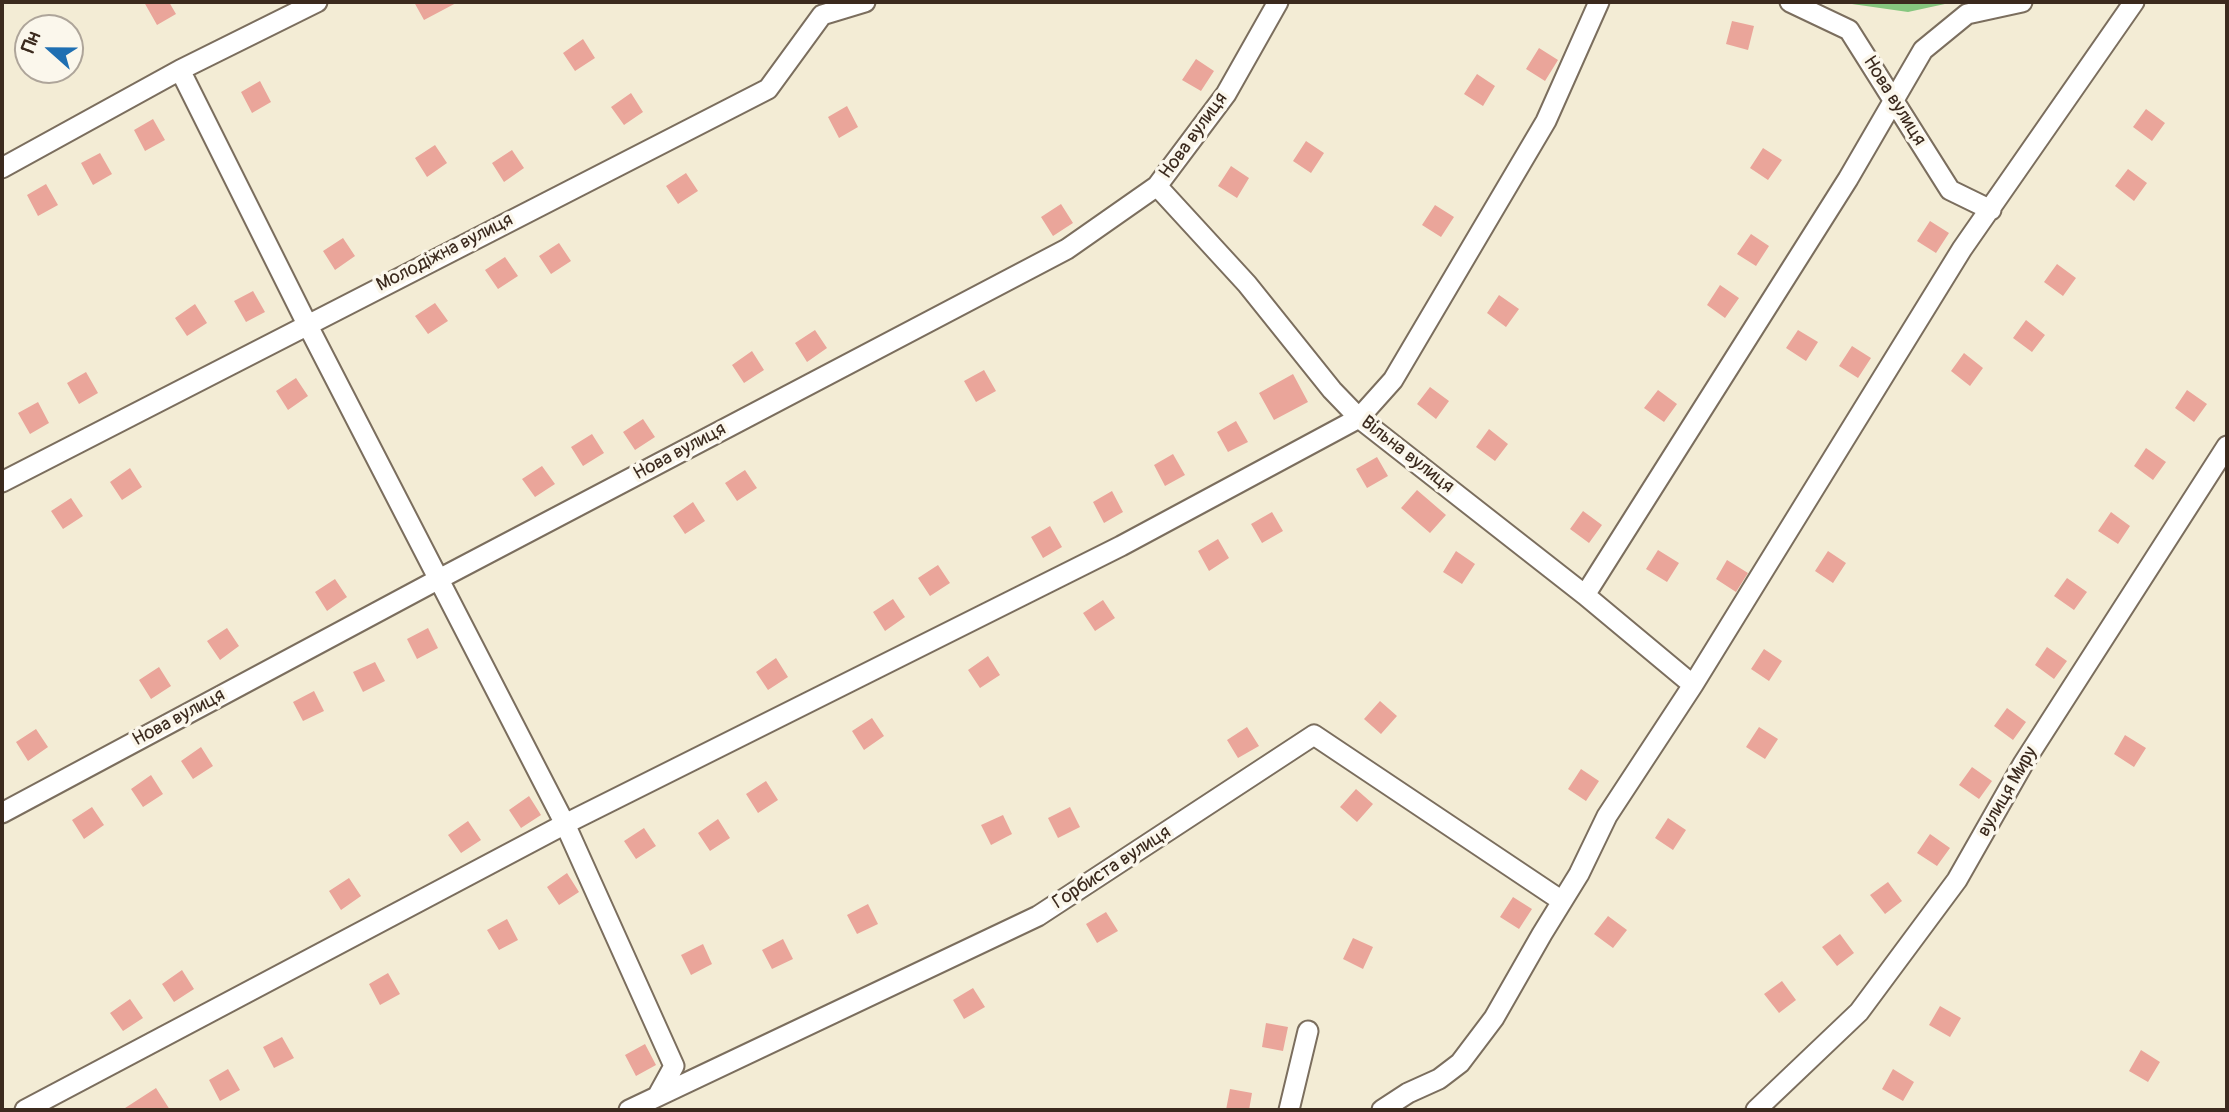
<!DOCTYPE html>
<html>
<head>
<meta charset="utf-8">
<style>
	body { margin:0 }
	#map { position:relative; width:2229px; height:1112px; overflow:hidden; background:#f3ecd5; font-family:Pangolin,sans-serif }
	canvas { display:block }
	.frame { position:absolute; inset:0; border:4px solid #3b2a1e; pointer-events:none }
	.north { position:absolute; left:14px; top:14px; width:70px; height:70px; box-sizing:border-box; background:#fbf7ec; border:2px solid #aea59a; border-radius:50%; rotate:291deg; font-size:19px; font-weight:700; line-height:28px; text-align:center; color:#3b2a1e }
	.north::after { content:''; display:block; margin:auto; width:24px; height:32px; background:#1f6fb2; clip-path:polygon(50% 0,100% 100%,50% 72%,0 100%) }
</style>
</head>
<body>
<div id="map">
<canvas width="2229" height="1112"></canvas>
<div class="frame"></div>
<div class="north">Пн</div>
</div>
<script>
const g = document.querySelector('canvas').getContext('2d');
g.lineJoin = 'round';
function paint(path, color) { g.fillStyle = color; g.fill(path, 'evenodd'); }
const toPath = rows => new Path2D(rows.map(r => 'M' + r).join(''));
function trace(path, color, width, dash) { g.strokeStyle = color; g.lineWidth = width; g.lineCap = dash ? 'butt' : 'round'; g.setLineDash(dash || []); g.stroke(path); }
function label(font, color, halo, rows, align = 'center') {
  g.font = font + ' Pangolin,sans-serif'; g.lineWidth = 7; g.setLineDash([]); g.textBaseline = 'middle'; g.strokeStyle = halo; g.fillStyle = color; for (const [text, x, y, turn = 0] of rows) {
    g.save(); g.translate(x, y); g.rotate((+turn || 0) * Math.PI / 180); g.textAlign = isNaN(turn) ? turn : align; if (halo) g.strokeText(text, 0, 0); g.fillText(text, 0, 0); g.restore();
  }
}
const green = toPath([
	[1838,2,1954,2,1908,12]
]);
const building = toPath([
	[144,2,169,2,176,14,157,25],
	[414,2,458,2,424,20],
	[1732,21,1754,26,1748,50,1726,44],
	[583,39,595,58,575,71,563,53],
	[1539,48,1558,60,1545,81,1526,69],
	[1196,59,1214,71,1201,91,1182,80],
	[1477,74,1495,86,1483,106,1464,94],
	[260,81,271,102,252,113,241,92],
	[631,93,643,112,624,125,611,107],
	[847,106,858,127,839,138,828,117],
	[2146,109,2165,123,2152,141,2133,127],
	[153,119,165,140,145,151,134,130],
	[1306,141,1324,153,1311,173,1293,161],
	[435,145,447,163,427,177,415,158],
	[1763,148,1782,160,1768,180,1750,168],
	[512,150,524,168,504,182,492,163],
	[100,153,112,174,93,185,81,163],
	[1231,166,1249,178,1237,198,1218,186],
	[2128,169,2147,183,2134,201,2115,186],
	[686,173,698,191,678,204,666,186],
	[46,184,58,205,38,216,27,195],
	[1061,204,1073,223,1053,236,1041,217],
	[1435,205,1454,217,1441,237,1422,225],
	[1930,221,1949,233,1936,253,1917,241],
	[1751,234,1769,246,1756,266,1737,254],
	[343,238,355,256,335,270,323,251],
	[559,243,571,261,551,274,539,256],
	[505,257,518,276,498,289,485,270],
	[2057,264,2076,278,2063,296,2044,282],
	[1720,285,1739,298,1725,318,1707,305],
	[253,291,265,312,246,322,234,301],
	[1499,295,1519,309,1506,327,1487,313],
	[435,303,448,321,428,334,415,316],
	[195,304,207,323,187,336,175,318],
	[2026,320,2045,335,2032,352,2013,338],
	[815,330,827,348,807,362,795,343],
	[1798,330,1818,342,1806,361,1786,348],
	[1852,346,1871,358,1858,378,1839,366],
	[752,351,764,370,744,383,732,365],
	[1964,353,1983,368,1970,386,1951,371],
	[984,370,996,391,976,402,964,381],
	[86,372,98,393,79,404,67,383],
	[1293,374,1308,402,1274,420,1259,393],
	[296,378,308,396,288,410,276,391],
	[1430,387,1449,401,1436,419,1417,404],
	[1658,390,1677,404,1664,422,1644,408],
	[2187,390,2207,404,2194,422,2175,408],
	[38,402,49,423,30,434,18,413],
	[643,419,655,437,635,450,623,432],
	[1236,421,1248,442,1228,452,1217,432],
	[1489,429,1508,444,1495,461,1476,447],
	[592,434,604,453,583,466,571,447],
	[2146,448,2166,462,2153,480,2134,466],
	[1173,454,1185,475,1165,486,1154,465],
	[1377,457,1388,476,1367,488,1356,469],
	[542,466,555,484,535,497,522,479],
	[130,468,142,487,122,500,110,482],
	[745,470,757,488,737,501,725,483],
	[1417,490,1446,515,1430,533,1401,508],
	[1112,491,1123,512,1104,523,1093,502],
	[71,498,83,516,63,529,51,511],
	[693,502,705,521,685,534,673,516],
	[1583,511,1602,525,1589,543,1570,529],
	[1272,512,1283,531,1262,543,1251,524],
	[2111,512,2130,526,2118,544,2098,531],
	[1050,526,1062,547,1043,558,1031,537],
	[1218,539,1229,558,1209,571,1198,551],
	[1658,550,1679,563,1667,582,1646,569],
	[1456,551,1475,564,1462,584,1443,572],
	[1828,551,1846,563,1833,583,1815,571],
	[1727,560,1748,573,1736,592,1716,579],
	[938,565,950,583,930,596,918,578],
	[2067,578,2087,592,2074,610,2054,596],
	[335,579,347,597,327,611,315,592],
	[893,599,905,617,885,631,873,612],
	[1103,600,1115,618,1095,631,1083,613],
	[227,628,239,646,220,660,207,641],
	[428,628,438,648,417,659,407,639],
	[2047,647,2067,661,2054,679,2035,665],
	[1764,649,1782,661,1769,681,1751,669],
	[988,656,1000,675,980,688,968,670],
	[776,658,788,677,768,690,756,672],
	[375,662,385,681,363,692,353,672],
	[159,667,171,686,151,699,139,680],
	[314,691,324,711,303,721,293,702],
	[1380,701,1397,716,1381,734,1364,719],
	[2007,708,2026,722,2013,740,1994,726],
	[872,718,884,736,864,750,852,731],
	[1247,727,1259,746,1238,758,1227,740],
	[1759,727,1778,739,1765,759,1746,747],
	[36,729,48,747,28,761,16,742],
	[2125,735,2146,748,2134,767,2114,754],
	[201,747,213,766,193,779,181,761],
	[1972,767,1992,781,1979,799,1959,785],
	[1581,769,1599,781,1586,801,1568,789],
	[151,775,163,794,143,807,131,789],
	[766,781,778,800,758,813,746,794],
	[1356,789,1373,804,1357,822,1340,807],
	[529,796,541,815,521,828,509,810],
	[92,807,104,825,84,839,72,820],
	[1070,807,1080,827,1058,838,1048,818],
	[1003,815,1012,834,991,845,981,825],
	[1668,818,1686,830,1673,850,1655,838],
	[718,819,730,838,710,851,698,833],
	[468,821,481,840,461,853,448,835],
	[644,828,656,846,636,859,624,841],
	[1930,834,1950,848,1937,866,1917,853],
	[567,873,579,892,559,905,547,887],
	[349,878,361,896,341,910,329,891],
	[1888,882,1902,901,1885,914,1870,895],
	[1513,897,1532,909,1519,929,1500,917],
	[868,904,878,924,857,934,847,915],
	[1106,912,1118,931,1097,943,1086,924],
	[1608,916,1627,930,1613,948,1594,934],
	[507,919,518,940,499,950,487,930],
	[1840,934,1854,953,1837,966,1822,947],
	[1353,938,1373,947,1363,969,1343,959],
	[783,939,793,959,772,969,762,950],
	[703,944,712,964,691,975,681,955],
	[182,970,194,989,174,1002,162,984],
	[388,973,400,994,380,1005,369,984],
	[1782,981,1796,1000,1779,1013,1764,994],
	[973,988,985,1007,964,1019,953,1000],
	[130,999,143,1018,123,1031,110,1013],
	[1940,1006,1961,1018,1950,1037,1929,1025],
	[1266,1023,1288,1027,1283,1051,1262,1047],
	[282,1037,294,1058,274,1068,263,1047],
	[645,1044,656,1065,636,1076,625,1055],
	[2141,1050,2160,1062,2148,1082,2129,1071],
	[228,1069,240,1090,220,1101,209,1080],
	[1893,1069,1914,1082,1903,1101,1882,1089],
	[156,1088,170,1110,122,1110],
	[1230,1089,1252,1093,1249,1110,1226,1110]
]);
const minor = toPath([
	[1790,2,1849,30,1950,190,1991,210],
	[180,70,317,2],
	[2,168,180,70,307,324,565,824,674,1066,658,1095],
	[1157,186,1247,284,1332,390,1359,418,1585,595,1693,685],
	[2,482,768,89,822,15,865,2],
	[1585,595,1848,179,1923,50,1967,14,2022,2],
	[2,813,439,579,1067,249,1157,186,1226,94,1278,2],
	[25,1110,565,824,1121,546,1359,418,1393,380,1546,121,1599,2],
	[629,1110,1038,916,1314,735,1562,901],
	[1289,1110,1308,1031],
	[1382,1110,1408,1093,1439,1079,1460,1063,1494,1018,1542,934,1579,874,1607,816,1693,685,1962,249,2134,2],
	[1756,1110,1859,1012,1957,880,2023,764,2227,446]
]);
const streetNames = [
	["Нова вулиця",1894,101,58],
	["Нова вулиця",1194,136,-54],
	["Молодіжна вулиця",445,253,-27],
	["Нова вулиця",680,452,-28],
	["Вільна вулиця",1407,455,38],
	["Нова вулиця",179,718,-28],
	["вулиця Миру",2008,792,-60],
	["Горбиста вулиця",1112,868,-33]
];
paint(green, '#86c77f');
paint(building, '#eaa59a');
trace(minor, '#7b6e5e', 23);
trace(minor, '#fff', 19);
label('19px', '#3b2a1e', '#fbf7ec', streetNames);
</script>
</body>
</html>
